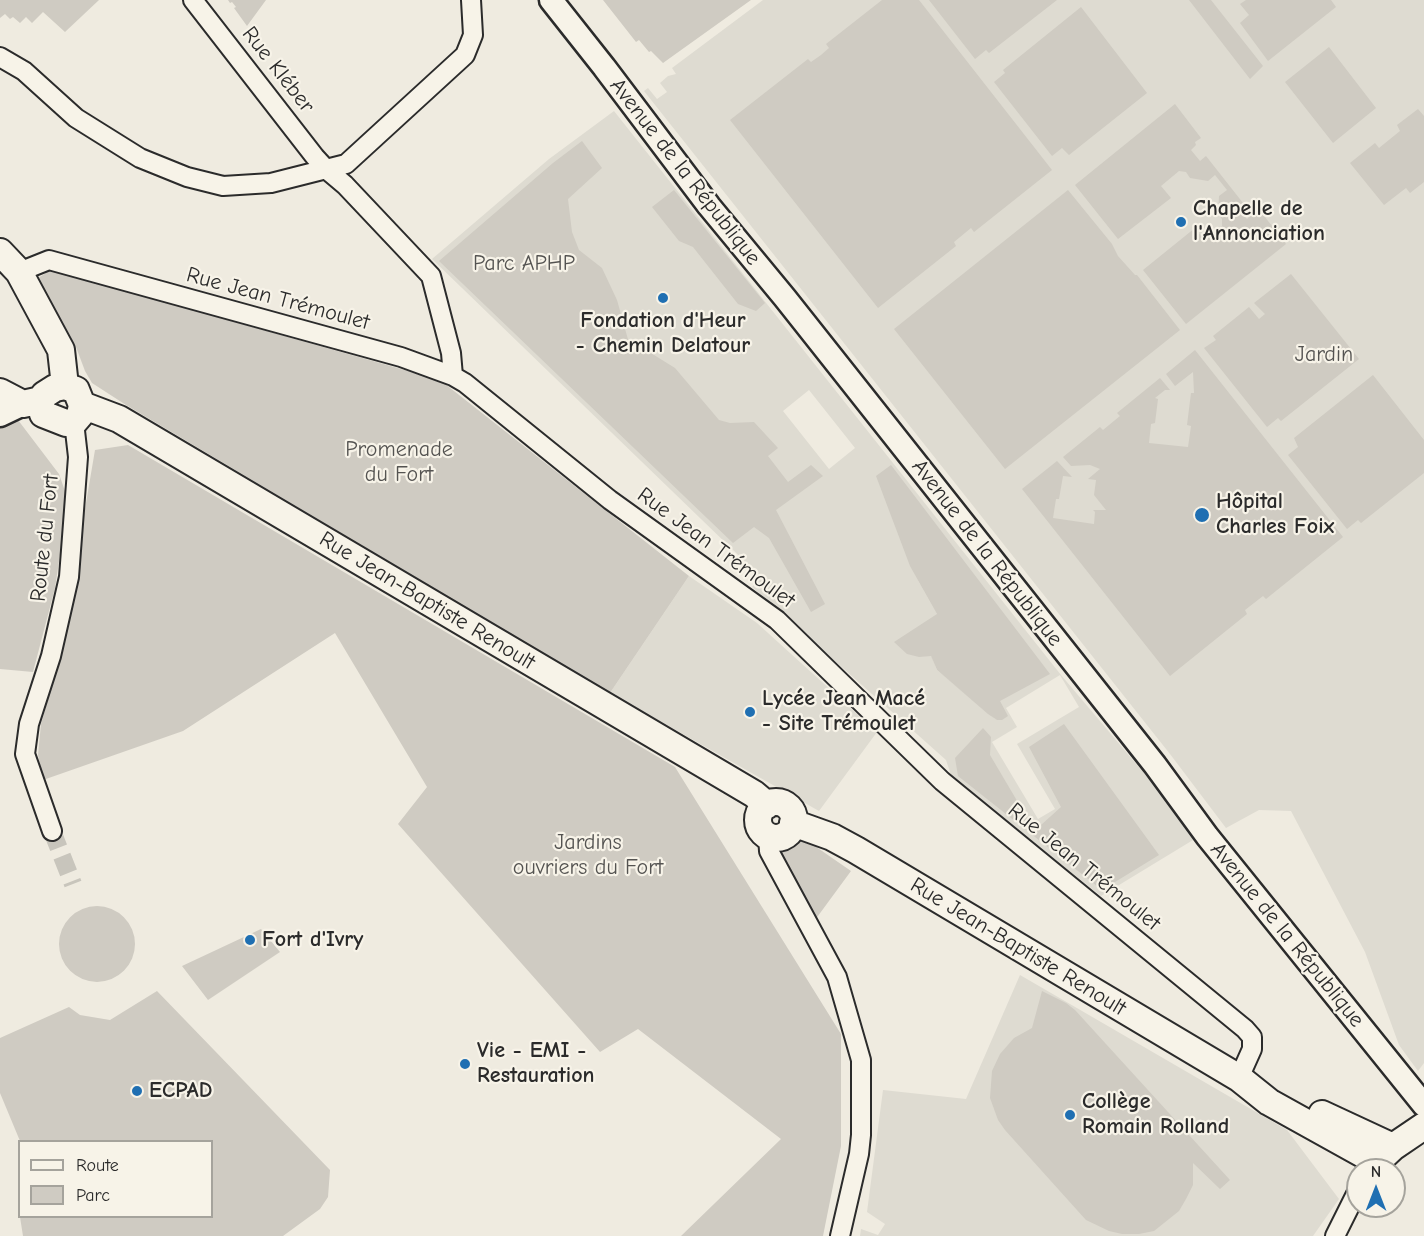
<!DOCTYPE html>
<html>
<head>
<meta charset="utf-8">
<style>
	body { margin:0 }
	#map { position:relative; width:1424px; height:1236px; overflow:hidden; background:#efebe0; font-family:"Comic Neue",sans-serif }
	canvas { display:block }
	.legend { position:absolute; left:18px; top:1140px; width:195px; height:78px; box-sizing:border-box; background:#f7f3e8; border:2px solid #a5a39c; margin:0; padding:8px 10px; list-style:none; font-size:18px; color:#2b2b2b }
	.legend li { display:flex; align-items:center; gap:12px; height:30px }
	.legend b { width:30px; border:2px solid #a5a39c }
	.north { position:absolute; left:1346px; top:1158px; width:60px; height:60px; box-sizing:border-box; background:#f7f3e8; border:2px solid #a5a39c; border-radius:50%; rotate:0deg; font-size:16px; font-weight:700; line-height:24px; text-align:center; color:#2b2b2b }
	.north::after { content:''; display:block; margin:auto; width:21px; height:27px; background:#1f6fb2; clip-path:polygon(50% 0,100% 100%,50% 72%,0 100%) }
</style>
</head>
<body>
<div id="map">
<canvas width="1424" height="1236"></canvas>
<ul class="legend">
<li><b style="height:8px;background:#f7f3e8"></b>Route</li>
<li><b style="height:16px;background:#cfcbc2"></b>Parc</li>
</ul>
<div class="north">N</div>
</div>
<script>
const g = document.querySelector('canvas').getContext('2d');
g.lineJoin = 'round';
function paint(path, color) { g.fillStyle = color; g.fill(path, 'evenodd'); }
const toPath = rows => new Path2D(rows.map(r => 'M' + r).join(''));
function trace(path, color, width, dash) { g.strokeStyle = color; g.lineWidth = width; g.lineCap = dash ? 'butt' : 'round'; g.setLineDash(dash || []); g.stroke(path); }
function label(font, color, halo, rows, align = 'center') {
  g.font = font + ' "Comic Neue",sans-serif'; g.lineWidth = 4.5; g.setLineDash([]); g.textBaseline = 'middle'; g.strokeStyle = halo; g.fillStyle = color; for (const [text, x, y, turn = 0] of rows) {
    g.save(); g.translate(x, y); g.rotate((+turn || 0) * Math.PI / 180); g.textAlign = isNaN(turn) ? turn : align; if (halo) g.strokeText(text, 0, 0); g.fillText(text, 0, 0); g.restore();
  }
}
const built = toPath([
	[763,0,1424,0,1424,1063,1418,1071,1399,1045,1365,952,1291,811,1259,810,1226,828,1170,754,644,91,648,88,657,99,667,92,660,83,668,76,676,74,672,68],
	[614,111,1061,675,1198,837,1101,896,952,778,946,760,752,587,761,577,432,259,549,159],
	[809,390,855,448,829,469,783,411],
	[910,566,997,720,937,670,931,655,937,614],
	[1060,675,1079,707,1017,744,1055,809,1038,819,992,742,1017,727,1006,708],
	[689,576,757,623,877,732,819,811,610,693],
	[1020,975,1287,1130,1339,1199,1313,1236,860,1236,861,1229,878,1235,885,1224,867,1212,883,1090,966,1099]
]);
const green = toPath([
	[0,0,99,0,65,32,43,12,32,23,26,17,20,23,13,17,10,19,5,14,0,18],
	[228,0,266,0,247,26,234,8,236,7,232,2,230,3],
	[603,0,751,0,663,63,651,51,649,52,639,40,636,42],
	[882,0,919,0,1052,170,974,232,971,228,954,242,956,246,878,308,730,120,808,59,811,62,821,55,829,48,826,44],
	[929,0,1057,0,989,53,986,50,975,59],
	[1189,0,1211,0,1263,66,1250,79],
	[1246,0,1331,0,1336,7,1268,61,1240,23,1249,15,1240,4],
	[1081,7,1147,93,1069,155,1062,148,1052,156,994,82,1005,73,1003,70],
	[1329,47,1376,108,1333,143,1285,82],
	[1175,104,1201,138,1195,142,1196,145,1191,150,1200,161,1206,156,1243,203,1237,207,1247,219,1252,214,1255,217,1261,212,1286,244,1186,324,1143,270,1195,228,1204,240,1222,226,1222,219,1218,214,1219,196,1227,190,1215,175,1208,181,1190,178,1186,172,1179,171,1161,186,1171,198,1118,239,1075,185],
	[1418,109,1424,116,1424,182,1410,193,1406,188,1384,205,1350,163,1375,143,1379,148,1400,131,1397,125],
	[582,141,602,168,568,199,572,232,579,250,602,268,617,300,629,343,646,350,675,368,719,420,730,423,754,422,778,448,768,456,788,482,811,465,823,476,776,510,825,604,811,612,769,538,754,527,733,543,439,261,553,163],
	[674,190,765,303,756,311,738,304,693,247,679,241,652,207],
	[1068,190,1112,244,1118,256,1135,275,1137,275,1180,330,1005,469,894,329],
	[51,270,440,380,689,576,610,693,126,405,92,383,85,371,76,347,38,278],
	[1291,274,1359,359,1281,421,1278,418,1267,427,1204,348,1216,340,1213,336,1249,307,1259,319,1265,314,1254,303],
	[1195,350,1343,537,1266,599,1263,596,1245,610,1247,614,1170,676,1022,489,1057,461,1072,477,1063,476,1059,499,1056,499,1053,518,1094,524,1095,512,1093,510,1106,510,1094,495,1096,480,1088,479,1100,469,1090,465,1071,466,1063,457,1100,427,1103,430,1120,416,1117,413,1160,378,1170,390,1165,390,1155,398,1158,399,1155,423,1151,424,1149,443,1188,447,1191,426,1187,425,1191,393,1194,393,1193,372,1175,386,1166,374],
	[1373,375,1424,440,1424,473,1361,523,1358,520,1347,529,1288,455,1298,447,1294,438],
	[18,420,59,474,66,494,62,541,55,588,33,672,0,669,0,426,4,423],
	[128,445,675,767,841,1034,841,1146,823,1236,681,1236,781,1139,638,1029,600,1052,398,824,427,787,335,633,183,731,43,780,38,755,41,724,60,656,95,450],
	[891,465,1050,674,1000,701,1008,716,1002,720,997,720,988,714,937,670,931,656,919,657,907,654,894,642,937,614,910,566,876,476],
	[1064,724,1159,855,1102,890,958,776,955,758,983,728,991,737,990,755,1029,821,1041,825,1061,807,1029,747],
	[797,840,809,842,851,871,815,920,778,850,785,845],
	'59 944a38 38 0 1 1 76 0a38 38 0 1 1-76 0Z',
	[261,929,280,952,208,1000,182,966],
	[157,991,330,1170,328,1197,320,1209,283,1236,23,1236,20,1217,212,1216,212,1142,20,1141,0,1093,0,1038,69,1007,80,1015,110,1020],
	[1042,991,1066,1003,1075,1010,1230,1180,1220,1189,1193,1163,1193,1185,1186,1199,1179,1211,1154,1231,1139,1234,1122,1234,1109,1231,1086,1220,1005,1130,998,1120,990,1098,992,1071,1000,1054,1014,1038,1032,1028]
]);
const minorTunnel = toPath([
	[52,831,73,884]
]);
const minor = toPath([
	[193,0,315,157,326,169,345,185,431,276,451,353,453,376],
	[0,57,24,71,76,118,140,158,187,177,223,186,271,183,346,164,465,55,473,35,471,0],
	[19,272,49,260,401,357,453,376,465,383,610,500,777,620,942,781,1245,1029,1252,1037,1252,1049,1239,1078],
	[52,831,25,754,29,724,51,656,69,577,78,457,74,422],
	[768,836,769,851,837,977,861,1060,861,1135,859,1154,840,1236],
	[1335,1236,1358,1190]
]);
const tertiary = toPath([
	[551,0,604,67,709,206,785,298,1155,765,1207,836,1424,1105],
	[0,415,23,404]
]);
const secondary = toPath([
	[0,252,19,272,61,350,65,386],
	[65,386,76,390,82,405,80,415,74,422,66,423,43,414,41,407,41,400,44,395,55,388,65,386],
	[0,392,23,404,41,400],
	[82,405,119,419,754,794,767,805],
	'758 820a18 18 0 1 1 36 0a18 18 0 1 1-36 0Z',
	[793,823,832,837,856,850,1239,1078,1269,1102,1377,1162,1393,1147,1424,1126],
	[1322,1114,1393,1147]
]);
const markers = [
	[1181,222,6,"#1f6fb2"],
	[663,298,6,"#1f6fb2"],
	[1202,515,8,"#1f6fb2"],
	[750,712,6,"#1f6fb2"],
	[250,940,6,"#1f6fb2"],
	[465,1064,6,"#1f6fb2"],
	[137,1091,6,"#1f6fb2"],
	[1070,1115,6,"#1f6fb2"]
];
const streetNames = [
	["Rue Kléber",278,70,52],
	["Avenue de la République",685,172,52],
	["Rue Jean Trémoulet",278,299,15],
	["Route du Fort",45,538,-84],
	["Rue Jean Trémoulet",716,548,36],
	["Avenue de la République",987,553,52],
	["Rue Jean-Baptiste Renoult",427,601,31],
	["Rue Jean Trémoulet",1084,867,39],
	["Avenue de la République",1287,935,51],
	["Rue Jean-Baptiste Renoult",1018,947,31]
];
const poiNames = [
	["Chapelle de",1193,209],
	["l'Annonciation",1193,234],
	["Fondation d'Heur",663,321,"center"],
	["- Chemin Delatour",663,346,"center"],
	["Hôpital",1216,502],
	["Charles Foix",1216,527],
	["Lycée Jean Macé",762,699],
	["- Site Trémoulet",762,724],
	["Fort d'Ivry",262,940],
	["Vie - EMI -",477,1051],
	["Restauration",477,1076],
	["ECPAD",149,1091],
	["Collège",1082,1102],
	["Romain Rolland",1082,1127]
];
const parkNames = [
	["Parc APHP",524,264],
	["Jardin",1324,355],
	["Promenade",399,450],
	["du Fort",399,475],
	["Jardins",588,843],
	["ouvriers du Fort",588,868]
];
paint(built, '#dedbd1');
paint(green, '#cfcbc2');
trace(minorTunnel, '#c8c5bc', 18, [18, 9]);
trace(minor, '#2b2b2b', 22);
trace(tertiary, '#2b2b2b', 27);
trace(secondary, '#2b2b2b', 30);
trace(minor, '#f7f3e8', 18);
trace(tertiary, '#f7f3e8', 22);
trace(secondary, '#f7f3e8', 26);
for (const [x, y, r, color] of markers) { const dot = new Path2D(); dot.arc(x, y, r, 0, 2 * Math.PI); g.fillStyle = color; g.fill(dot); trace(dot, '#f7f3e8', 2); }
label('22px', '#2b2b2b', '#f7f3e8', streetNames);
label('bold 22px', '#2b2b2b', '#f7f3e8', poiNames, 'left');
label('22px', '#545351', '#f7f3e8', parkNames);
</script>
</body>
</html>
